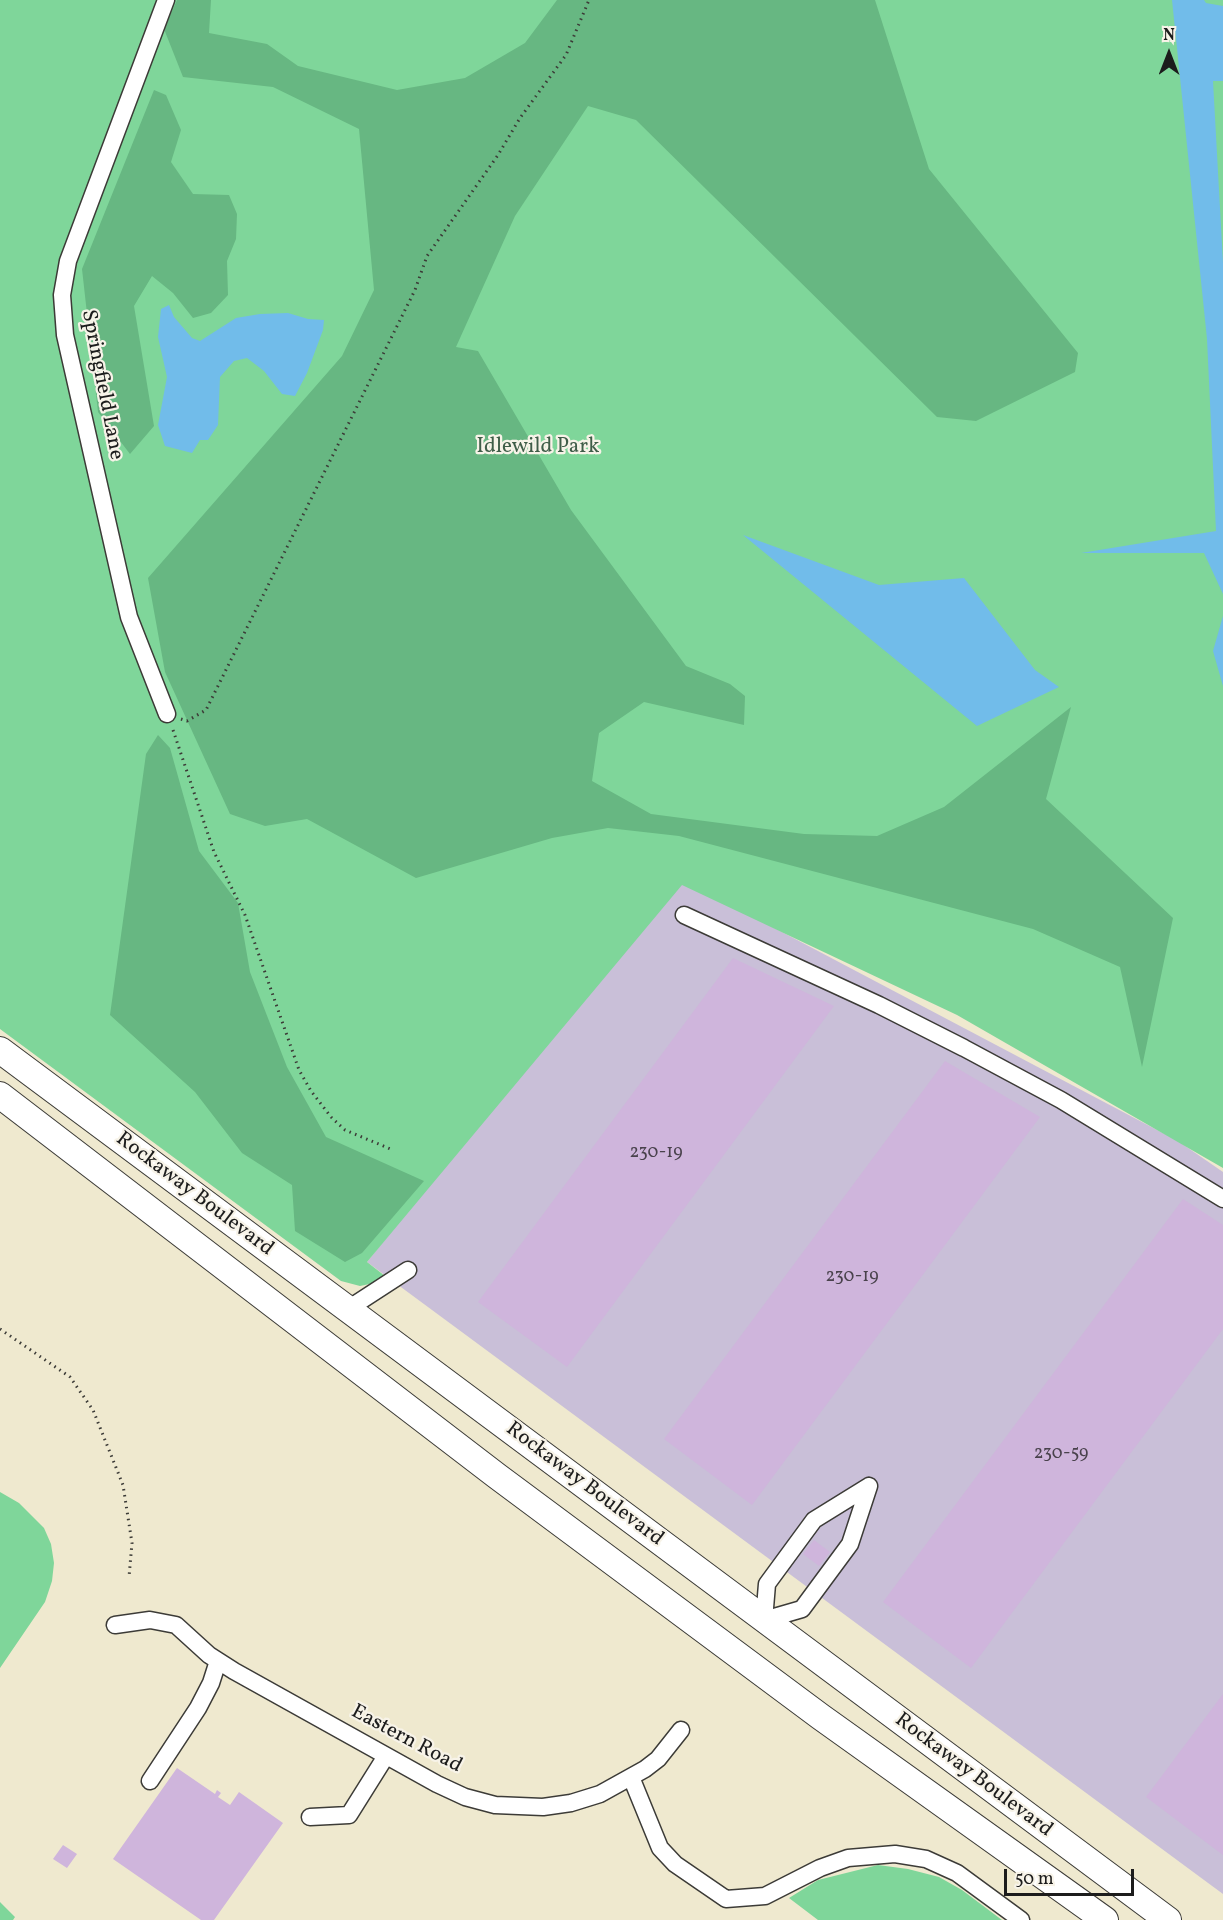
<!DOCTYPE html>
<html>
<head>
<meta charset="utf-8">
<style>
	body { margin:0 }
	#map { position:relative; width:1223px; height:1920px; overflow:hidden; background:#efe9cf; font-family:Vollkorn,serif }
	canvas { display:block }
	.north { position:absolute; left:1139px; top:24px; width:60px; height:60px; -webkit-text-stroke:4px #f7f3e8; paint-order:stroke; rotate:0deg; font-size:16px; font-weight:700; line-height:24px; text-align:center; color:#1c1c1c }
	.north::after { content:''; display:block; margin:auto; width:21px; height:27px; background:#1c1c1c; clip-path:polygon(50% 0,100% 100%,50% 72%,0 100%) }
	.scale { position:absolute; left:1004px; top:1869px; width:130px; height:27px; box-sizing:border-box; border:3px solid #1c1c1c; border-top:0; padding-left:8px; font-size:18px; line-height:21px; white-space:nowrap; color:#1c1c1c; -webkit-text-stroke:4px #f7f3e8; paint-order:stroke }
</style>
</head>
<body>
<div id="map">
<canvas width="1223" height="1920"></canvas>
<div class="north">N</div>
<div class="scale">50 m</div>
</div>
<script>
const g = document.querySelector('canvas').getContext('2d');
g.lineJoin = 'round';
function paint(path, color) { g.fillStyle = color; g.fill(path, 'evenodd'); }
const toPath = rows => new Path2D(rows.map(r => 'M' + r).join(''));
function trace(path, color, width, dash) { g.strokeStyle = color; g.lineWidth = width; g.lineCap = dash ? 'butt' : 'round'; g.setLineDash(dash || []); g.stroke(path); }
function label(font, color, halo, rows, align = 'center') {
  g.font = font + ' Vollkorn,serif'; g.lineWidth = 4.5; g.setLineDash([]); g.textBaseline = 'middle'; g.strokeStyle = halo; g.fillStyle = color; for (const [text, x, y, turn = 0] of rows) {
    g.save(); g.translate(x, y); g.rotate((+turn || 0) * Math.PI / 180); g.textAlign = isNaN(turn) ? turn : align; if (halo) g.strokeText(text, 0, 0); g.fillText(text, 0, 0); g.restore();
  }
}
const industrial = toPath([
	[674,875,1178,1141,1223,1172,1223,1894,367,1262]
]);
const green = toPath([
	[0,0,1223,0,1223,1168,957,1015,682,885,367,1262,385,1276,379,1282,360,1286,341,1281,0,1029],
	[0,1492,19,1503,44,1528,51,1544,54,1563,52,1581,45,1602,0,1668],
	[878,1865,908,1869,939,1877,962,1890,1002,1920,818,1920,789,1898,818,1880],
	[0,1902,15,1917,13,1920,0,1920]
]);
const forest = toPath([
	[177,0,211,0,209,33,267,44,298,66,397,90,465,78,525,43,557,0,875,0,929,169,1078,353,1075,372,976,421,937,417,636,120,588,106,515,216,456,347,478,351,571,510,686,666,730,684,745,696,744,725,644,702,599,733,592,781,651,814,804,834,877,836,944,807,1071,707,1046,799,1173,918,1142,1067,1120,967,1033,929,679,836,608,828,552,838,416,878,307,819,265,826,230,814,165,672,148,578,342,356,374,290,359,129,273,87,183,77,164,29],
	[154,90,166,95,181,130,171,162,193,194,229,195,237,214,236,239,227,261,228,295,211,313,193,318,173,293,152,276,134,306,154,426,130,454,98,412,82,269],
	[158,735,170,748,199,851,238,903,250,972,287,1067,326,1137,424,1181,362,1253,345,1262,295,1231,292,1185,242,1153,195,1092,110,1015,146,754]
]);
const water = toPath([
	[1172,0,1204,0,1206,3,1223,6,1223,81,1213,81,1223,263,1223,594,1204,553,1081,553,1216,531,1207,339],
	[169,305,174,317,192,338,200,341,236,318,260,314,288,313,308,319,324,320,323,330,307,373,295,396,282,394,264,371,247,358,234,361,220,377,218,425,208,440,200,440,192,453,165,446,158,425,167,377,158,337,161,309],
	[743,535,879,585,964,578,1035,670,1059,687,977,726],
	[1223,616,1223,686,1213,651]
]);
const building = toPath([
	[733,958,834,1006,567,1367,478,1302],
	[945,1061,1040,1117,752,1505,664,1439],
	[1183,1199,1223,1225,1223,1329,971,1668,883,1602],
	[814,1540,830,1552,819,1566,803,1554],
	[1223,1694,1223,1855,1146,1797],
	[177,1768,215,1794,217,1790,221,1793,218,1797,230,1805,239,1792,283,1823,214,1920,201,1920,113,1859],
	[63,1845,77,1854,67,1868,53,1859]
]);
const path = toPath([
	[181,719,187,721,206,710,415,290,427,256,498,155,520,118,566,55,589,0],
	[173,730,214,852,245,915,299,1070,311,1091,331,1117,345,1130,393,1150],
	[0,1329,70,1377,93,1410,123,1485,132,1543,129,1577]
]);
const minor = toPath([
	[166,0,68,261,62,295,65,335,129,617,167,714],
	[684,915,879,1005,964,1048,1061,1100,1223,1199],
	[348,1309,408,1270],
	[869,1486,850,1544,802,1609,764,1620,767,1584,814,1520,869,1486],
	[115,1625,150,1620,176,1625,209,1655,234,1671,437,1784,465,1797,495,1805,543,1807,571,1803,600,1794,645,1769,658,1759,681,1730],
	[631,1777,660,1848,675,1864,726,1899,765,1896,820,1868,848,1858,895,1854,926,1859,957,1873,1021,1920],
	[150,1781,198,1708,211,1683,218,1661],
	[310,1817,349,1815,386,1756]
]);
const highway = toPath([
	[0,1050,1168,1920],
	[0,1095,497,1476,821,1717,1105,1920]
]);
const numberNames = [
	["230-19",656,1154],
	["230-19",852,1278],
	["230-59",1061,1455]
];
const streetNames = [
	["Springfield Lane",101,385,79],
	["Rockaway Boulevard",194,1195,37],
	["Rockaway Boulevard",584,1485,37],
	["Eastern Road",406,1740,28],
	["Rockaway Boulevard",973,1776,37]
];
const parkNames = [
	["Idlewild Park",538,448]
];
paint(industrial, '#c9bfd8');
paint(green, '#7fd69a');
paint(forest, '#67b782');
paint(water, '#71bcea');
paint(building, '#cfb5dc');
trace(minor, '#3c3b37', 19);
trace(highway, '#3c3b37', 28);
trace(path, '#3c3b37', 3, [1.5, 4.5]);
trace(minor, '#fff', 16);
trace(highway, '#fff', 26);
label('18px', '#49424c', null, numberNames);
label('21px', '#1c1c1c', '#f7f3e8', streetNames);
label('21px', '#3f5d48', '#f7f3e8', parkNames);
</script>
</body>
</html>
